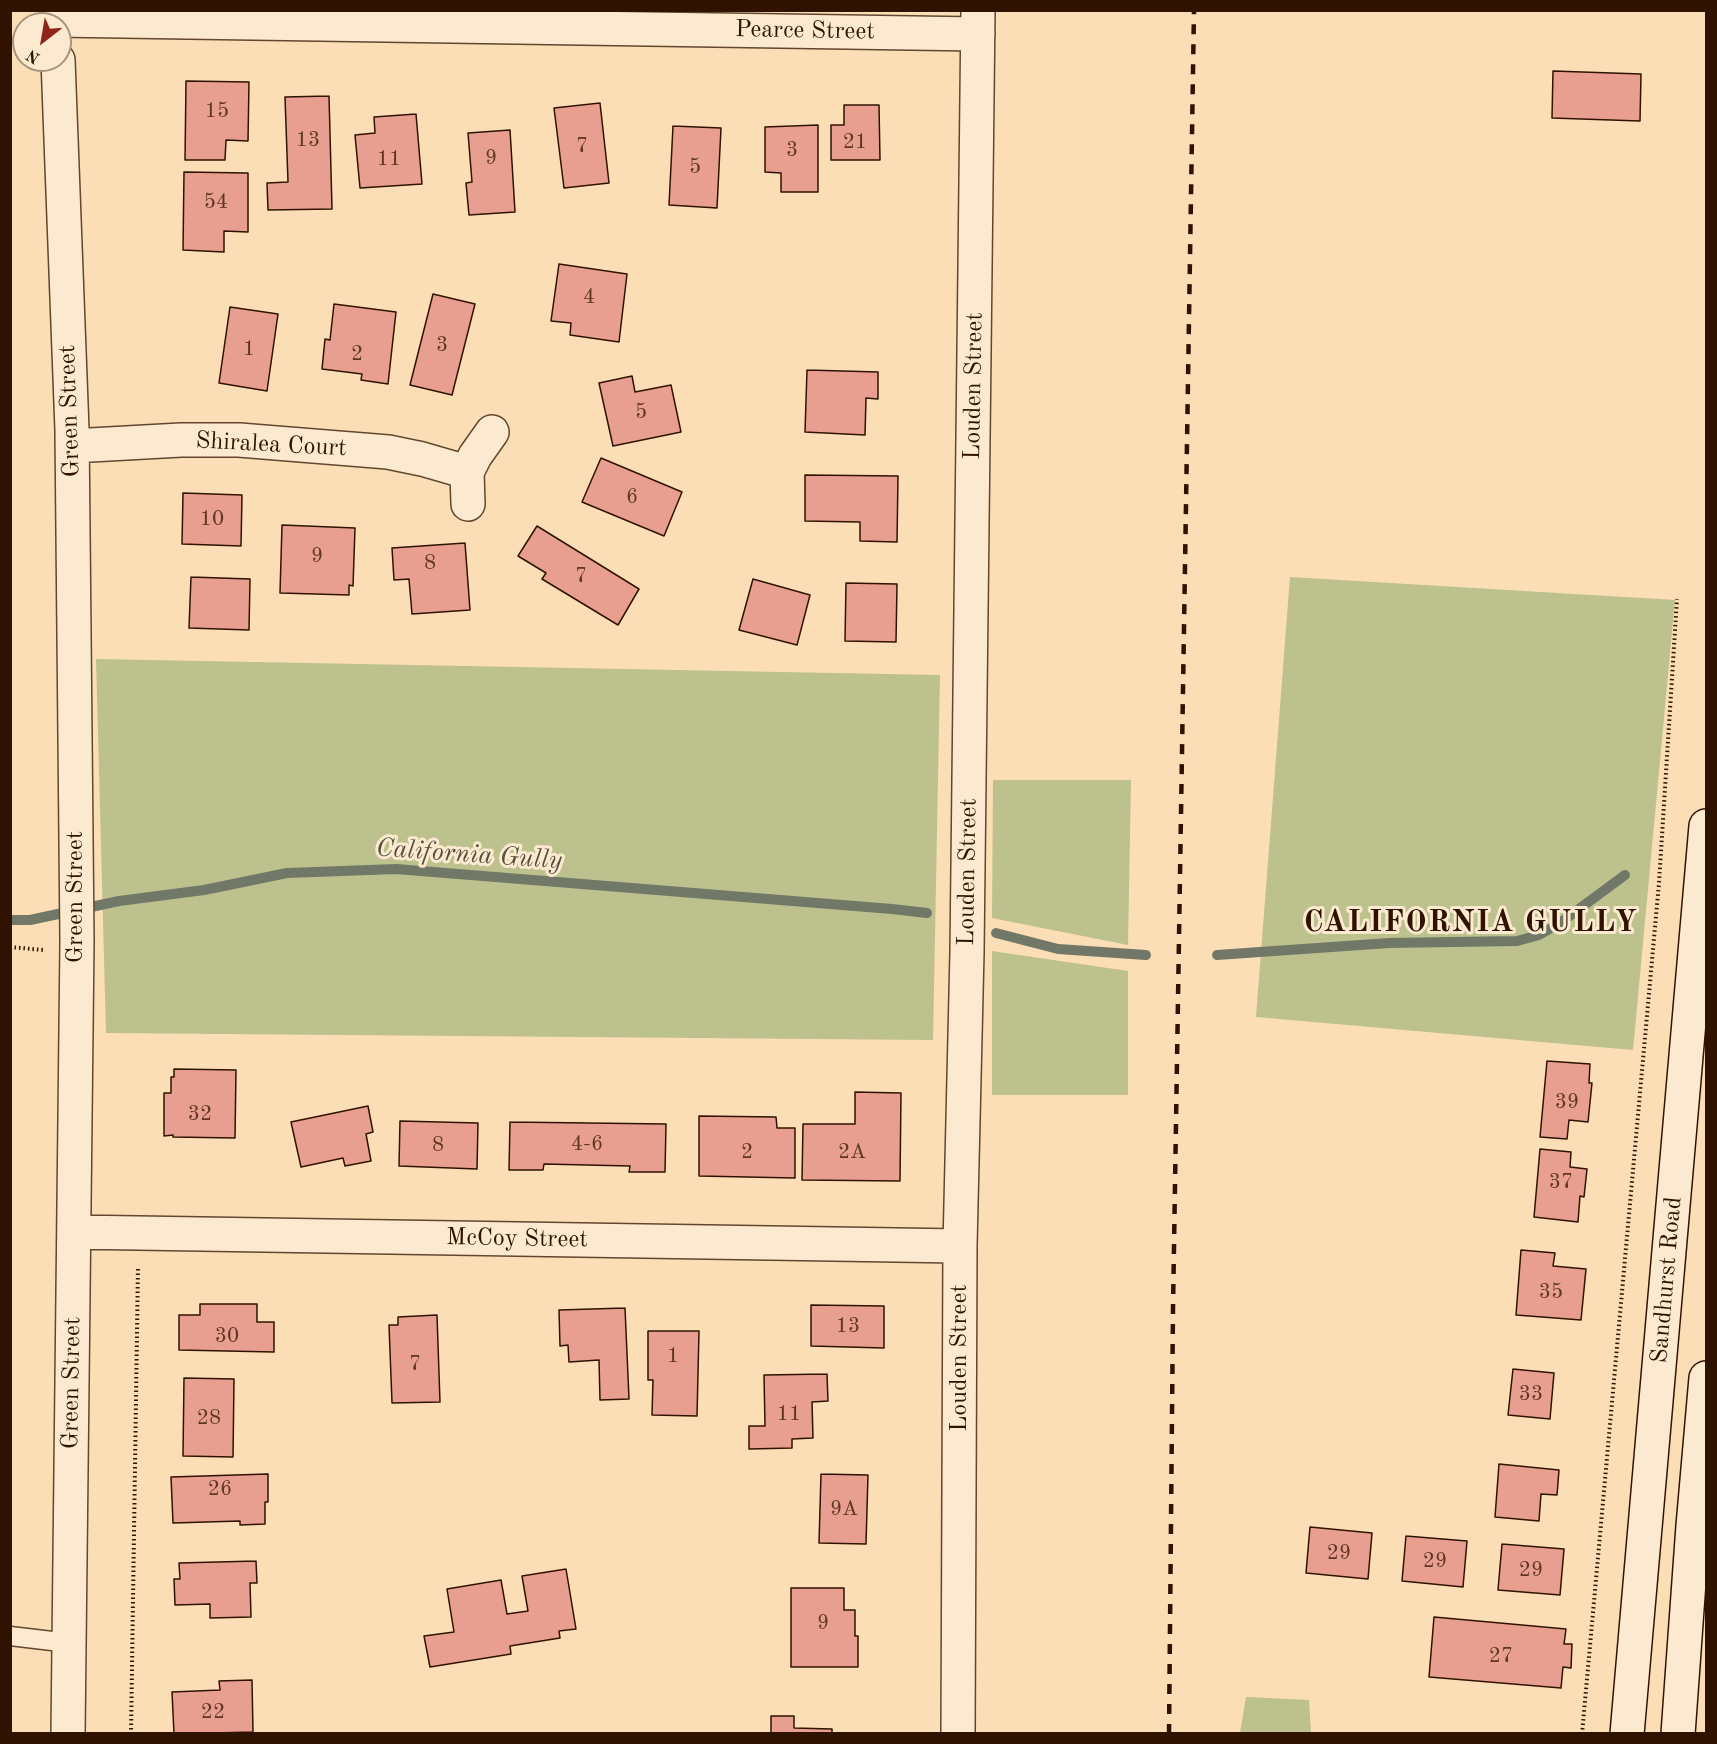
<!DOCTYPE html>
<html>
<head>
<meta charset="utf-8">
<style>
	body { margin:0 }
	#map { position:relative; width:1717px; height:1744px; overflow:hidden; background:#fbdeb6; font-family:"Old Standard TT",serif }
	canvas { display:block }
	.frame { position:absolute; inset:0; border:12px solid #2f1300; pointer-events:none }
	.north { position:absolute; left:12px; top:12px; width:60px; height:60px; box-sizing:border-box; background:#fcead0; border:2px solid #aa947d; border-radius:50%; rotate:211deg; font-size:16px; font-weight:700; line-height:24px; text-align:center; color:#2f1300 }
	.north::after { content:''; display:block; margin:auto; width:21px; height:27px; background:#8f2418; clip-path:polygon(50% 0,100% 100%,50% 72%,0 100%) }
</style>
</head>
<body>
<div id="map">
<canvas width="1717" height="1744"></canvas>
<div class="frame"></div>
<div class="north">N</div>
</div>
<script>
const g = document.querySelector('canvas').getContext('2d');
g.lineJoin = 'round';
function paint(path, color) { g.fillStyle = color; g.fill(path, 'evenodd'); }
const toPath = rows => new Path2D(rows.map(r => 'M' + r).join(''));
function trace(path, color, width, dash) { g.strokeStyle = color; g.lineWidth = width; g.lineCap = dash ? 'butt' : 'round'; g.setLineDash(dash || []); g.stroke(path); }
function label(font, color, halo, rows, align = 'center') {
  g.font = font + ' "Old Standard TT",serif'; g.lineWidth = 6; g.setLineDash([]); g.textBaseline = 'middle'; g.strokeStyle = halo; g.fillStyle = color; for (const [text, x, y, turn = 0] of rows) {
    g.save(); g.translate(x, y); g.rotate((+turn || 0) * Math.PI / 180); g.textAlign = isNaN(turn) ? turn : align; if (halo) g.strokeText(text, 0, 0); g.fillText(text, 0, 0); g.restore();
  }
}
const green = toPath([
	[1290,577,1675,600,1633,1050,1256,1017],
	[96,659,940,675,933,1040,106,1033],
	[993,780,1131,780,1128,945,992,918],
	[992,951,1128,971,1128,1095,992,1095],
	[1246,1697,1309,1700,1311,1733,1240,1733]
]);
const stream = toPath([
	[10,920,30,920,119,901,204,890,287,873,396,869,892,909,927,913],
	[996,933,1058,949,1146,955],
	[1217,955,1389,943,1517,941,1539,935,1560,923,1625,875]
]);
const building = toPath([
	[1553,71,1641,74,1640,121,1552,118,1553,71],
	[186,81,249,82,248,141,226,140,225,160,185,160,186,81],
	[329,96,332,209,268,210,267,183,288,182,285,97,329,96],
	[600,103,609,183,564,188,554,108,600,103],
	[844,105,879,105,880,160,831,160,831,125,844,125,844,105],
	[416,114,422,184,360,188,355,135,375,133,374,117,416,114],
	[818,125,818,192,781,192,781,173,765,172,765,127,818,125],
	[673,126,721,128,717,208,669,205,673,126],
	[510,130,515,212,469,215,466,183,472,182,468,133,510,130],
	[184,172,248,173,248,232,224,231,224,252,183,250,184,172],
	[559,264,627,274,619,342,570,335,571,323,551,321,559,264],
	[433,294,475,304,452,395,410,385,433,294],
	[334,304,396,312,388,384,361,380,362,374,322,369,325,339,330,340,334,304],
	[230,307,278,314,267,391,219,383,230,307],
	[807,370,878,372,878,399,866,398,865,435,805,432,807,370],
	[632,376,635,392,671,385,681,432,613,446,599,383,632,376],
	[601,458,682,492,664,536,582,502,601,458],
	[805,475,898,476,897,542,860,541,860,522,805,521,805,475],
	[183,493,242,495,241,546,182,544,183,493],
	[282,525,355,528,353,586,349,585,349,595,280,593,282,525],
	[537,526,639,589,618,625,542,579,546,573,518,556,537,526],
	[465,543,470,610,412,614,409,579,394,580,392,548,465,543],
	[191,577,250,579,249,630,189,628,191,577],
	[753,579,810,595,797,645,739,630,753,579],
	[846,583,897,584,896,642,845,641,846,583],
	[1547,1061,1590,1064,1589,1083,1592,1083,1588,1122,1569,1120,1567,1139,1540,1137,1547,1061],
	[174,1069,236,1070,235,1138,173,1137,173,1135,164,1136,164,1093,171,1093,171,1077,174,1077,174,1069],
	[855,1092,901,1093,900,1181,802,1180,803,1124,855,1124,855,1092],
	[368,1106,373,1132,366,1134,371,1161,345,1166,343,1158,301,1167,291,1122,368,1106],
	[699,1116,776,1117,777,1128,795,1128,795,1178,699,1176,699,1116],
	[400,1121,478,1123,477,1169,399,1166,400,1121],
	[510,1122,666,1124,665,1172,629,1172,630,1166,544,1164,543,1170,509,1170,510,1122],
	[1540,1149,1571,1152,1570,1167,1587,1169,1584,1197,1580,1196,1578,1222,1534,1217,1540,1149],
	[1521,1250,1555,1253,1553,1266,1586,1269,1581,1320,1516,1315,1521,1250],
	[200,1304,257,1304,257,1322,274,1322,274,1352,179,1350,179,1315,200,1315,200,1304],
	[811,1305,884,1306,884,1348,811,1346,811,1305],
	[625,1308,629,1399,600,1400,599,1360,569,1362,568,1345,560,1346,559,1310,625,1308],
	[437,1315,440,1402,392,1403,389,1325,398,1325,398,1317,437,1315],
	[648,1331,699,1331,697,1416,652,1415,653,1380,648,1380,648,1331],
	[1513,1369,1554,1373,1550,1419,1508,1415,1513,1369],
	[827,1374,828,1401,812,1402,813,1438,792,1439,792,1448,749,1449,749,1426,765,1426,764,1375,827,1374],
	[184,1378,234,1379,233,1457,183,1456,184,1378],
	[1499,1464,1559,1470,1557,1495,1541,1494,1539,1521,1495,1517,1499,1464],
	[268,1474,268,1502,265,1502,265,1524,240,1525,240,1521,173,1523,171,1477,268,1474],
	[821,1474,868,1475,866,1544,819,1543,821,1474],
	[1310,1527,1372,1533,1368,1579,1306,1573,1310,1527],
	[1406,1536,1467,1541,1463,1587,1402,1581,1406,1536],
	[1502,1544,1564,1549,1560,1595,1498,1590,1502,1544],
	[256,1561,257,1583,250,1583,251,1617,210,1618,210,1604,175,1605,174,1579,180,1579,179,1563,256,1561],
	[566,1569,576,1629,559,1631,560,1638,510,1646,511,1654,430,1667,424,1636,454,1632,447,1589,501,1580,507,1614,528,1611,522,1576,566,1569],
	[791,1588,844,1588,844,1610,855,1610,855,1636,858,1636,858,1667,791,1667,791,1588],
	[1434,1617,1566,1629,1564,1644,1572,1644,1571,1668,1563,1667,1561,1688,1429,1677,1434,1617],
	[252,1680,253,1732,174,1734,172,1692,220,1690,219,1681,252,1680],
	[771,1716,794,1716,794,1728,832,1729,832,1734,771,1734,771,1716]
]);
const path = toPath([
	[10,947,43,950],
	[131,1734,138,1266],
	[1582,1734,1659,883,1677,599]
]);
const lane = toPath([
	[10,1636,69,1643]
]);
const street = toPath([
	[56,20,978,34],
	[58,60,72,430,77,941,68,1734],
	[72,446,181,440,239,440,388,452,422,459,467,472],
	[468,504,467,472,475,456,492,432],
	[74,1232,960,1246],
	[958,1734,960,1246,967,952,978,10]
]);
const secondary = toPath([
	[1627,1734,1706,826],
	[1678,1734,1693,1526,1706,1378]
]);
const rail = toPath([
	[1169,1734,1173,1309,1194,10]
]);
const numberNames = [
	["15",217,111],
	["13",308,140],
	["21",855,142],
	["7",582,146],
	["3",792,150],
	["9",491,158],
	["11",389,159],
	["5",695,167],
	["54",216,202],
	["4",589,297],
	["3",442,345],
	["1",249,349],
	["2",357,354],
	["5",641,412],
	["6",632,497],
	["10",212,519],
	["9",317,556],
	["8",430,563],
	["7",581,576],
	["39",1567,1102],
	["32",200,1114],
	["4-6",587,1144],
	["8",438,1145],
	["2",747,1152],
	["2A",852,1152],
	["37",1561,1182],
	["35",1551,1292],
	["13",848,1326],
	["30",227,1336],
	["1",673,1356],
	["7",415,1364],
	["33",1531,1394],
	["11",789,1414],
	["28",209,1418],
	["26",220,1489],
	["9A",844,1509],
	["29",1339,1553],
	["29",1435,1561],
	["29",1531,1570],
	["9",823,1623],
	["27",1501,1656],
	["22",213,1712]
];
const streetNames = [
	["Pearce Street",805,31,1],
	["Louden Street",974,386,-89],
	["Green Street",70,411,-92],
	["Shiralea Court",271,445,3],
	["Louden Street",968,872,-89],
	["Green Street",76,897,-90],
	["McCoy Street",517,1239,1],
	["Sandhurst Road",1667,1280,-85],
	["Louden Street",960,1358,-90],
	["Green Street",72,1383,-89]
];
const waterNames = [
	["California Gully",469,855,4]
];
const districtNames = [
	["CALIFORNIA GULLY",1471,923]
];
paint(green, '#bdc18e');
trace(stream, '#727868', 10);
paint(building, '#e99f90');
trace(building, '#2f1300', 1.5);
trace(lane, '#62462e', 21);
trace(street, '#62462e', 36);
trace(secondary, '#2f1300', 36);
trace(path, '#2f1300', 4, [1.5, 3]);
trace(lane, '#fcead0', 18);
trace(street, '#fcead0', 33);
trace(secondary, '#fcead0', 33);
trace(rail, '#2f1300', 4.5, [10, 10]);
label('21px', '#5e3624', null, numberNames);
label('24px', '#2f1300', '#fcead0', streetNames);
label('italic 26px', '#564e3d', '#fcead0', waterNames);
g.letterSpacing = '1.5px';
label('bold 30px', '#2f1300', '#fcead0', districtNames);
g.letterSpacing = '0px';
</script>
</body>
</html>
